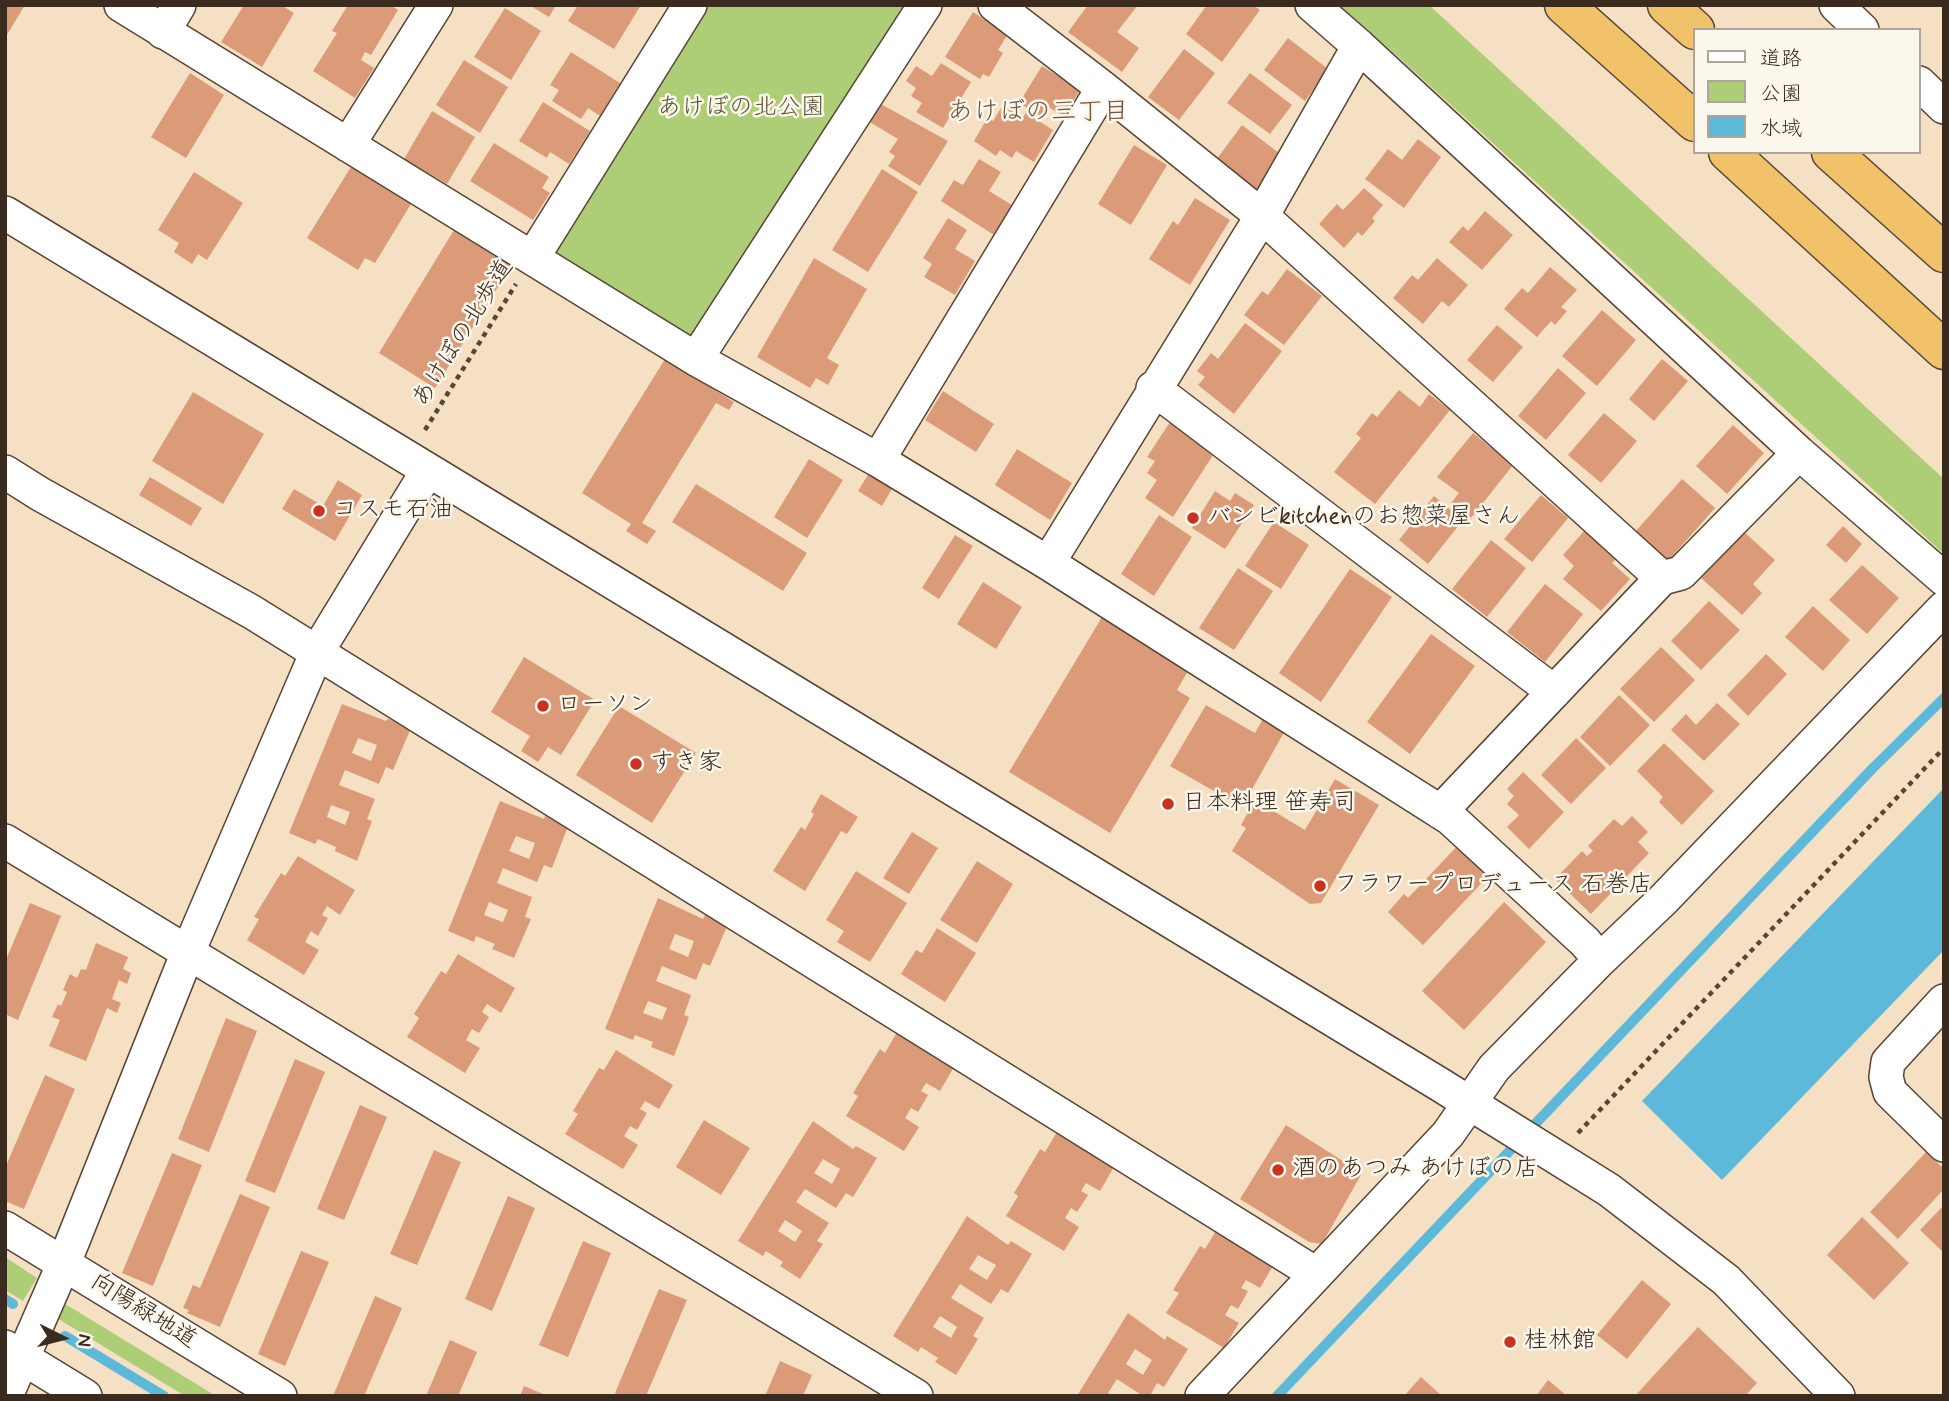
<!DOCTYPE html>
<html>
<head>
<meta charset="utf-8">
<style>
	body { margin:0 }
	#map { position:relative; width:1949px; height:1401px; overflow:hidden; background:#f5e0c4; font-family:Mynerve,"Klee One",sans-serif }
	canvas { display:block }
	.frame { position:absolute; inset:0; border:7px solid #3b2a1e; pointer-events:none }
	.legend { position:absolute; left:1693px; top:28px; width:228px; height:126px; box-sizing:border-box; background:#fbf7ec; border:2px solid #aea59a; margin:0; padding:9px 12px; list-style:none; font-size:21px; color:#3b2a1e }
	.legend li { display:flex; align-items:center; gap:14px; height:35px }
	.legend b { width:35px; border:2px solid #aea59a }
	.north { position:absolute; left:28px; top:1303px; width:70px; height:70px; -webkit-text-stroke:5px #fbf7ec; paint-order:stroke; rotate:96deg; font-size:19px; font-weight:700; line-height:28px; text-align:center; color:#3b2a1e }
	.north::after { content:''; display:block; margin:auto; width:24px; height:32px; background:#3b2a1e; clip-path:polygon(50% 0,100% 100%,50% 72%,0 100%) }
</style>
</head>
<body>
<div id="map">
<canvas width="1949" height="1401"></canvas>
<div class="frame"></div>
<ul class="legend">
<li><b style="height:9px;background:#fff"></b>道路</li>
<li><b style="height:19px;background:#adce77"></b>公園</li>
<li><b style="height:19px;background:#5db9da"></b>水域</li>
</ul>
<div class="north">N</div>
</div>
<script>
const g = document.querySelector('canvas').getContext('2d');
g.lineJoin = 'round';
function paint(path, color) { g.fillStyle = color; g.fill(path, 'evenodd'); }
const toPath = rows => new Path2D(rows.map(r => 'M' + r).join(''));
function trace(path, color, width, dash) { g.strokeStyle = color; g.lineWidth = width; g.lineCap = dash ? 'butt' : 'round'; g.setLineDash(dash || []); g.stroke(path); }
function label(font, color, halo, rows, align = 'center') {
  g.font = font + ' Mynerve,"Klee One",sans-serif'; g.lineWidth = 5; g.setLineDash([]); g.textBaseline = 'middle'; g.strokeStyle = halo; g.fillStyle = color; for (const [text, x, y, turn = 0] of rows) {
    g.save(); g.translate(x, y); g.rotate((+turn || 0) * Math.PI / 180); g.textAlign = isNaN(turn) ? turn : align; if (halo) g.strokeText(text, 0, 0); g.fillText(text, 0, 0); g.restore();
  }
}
const green = toPath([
	[690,5,925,5,696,359,533,257],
	[1339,5,1429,5,1944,479,1944,554,1394,53],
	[5,1257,37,1278,23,1301,5,1290],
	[62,1302,216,1396,185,1396,55,1317]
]);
const water = toPath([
	[1944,788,1944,950,1722,1180,1642,1101]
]);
const stream = toPath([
	[5,1299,13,1304],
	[65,1336,164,1396],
	[1277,1396,1872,769,1944,698]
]);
const building = toPath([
	[5,5,25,5,5,38],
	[244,5,281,5,294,13,262,67,221,42],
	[348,5,390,5,398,10,371,55,365,52,361,60,374,68,355,98,313,71,337,33,332,31],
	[529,5,556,5,549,17],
	[578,5,641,5,614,49,568,21],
	[1088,5,1138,5,1117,32,1139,48,1122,72,1068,32],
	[1207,5,1253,5,1260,10,1222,62,1186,34],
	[505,8,541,31,511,80,474,57],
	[973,12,1008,34,998,50,1003,53,989,77,983,74,980,79,945,57],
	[1288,38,1328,69,1305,101,1264,70],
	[1184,49,1215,73,1179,120,1148,97],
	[571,52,620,83,600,116,588,108,581,119,552,101,559,90,550,85],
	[464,60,508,87,480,133,436,105],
	[941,63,971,82,943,128,916,112,922,103,911,96,916,88,906,81,916,66,932,76],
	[1042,66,1080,90,1064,116,1050,108,1044,118,1019,103],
	[190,73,224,95,186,158,151,137],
	[1250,73,1292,105,1270,134,1227,103],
	[543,102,590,131,569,164,550,152,547,158,519,141],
	[879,103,948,141,920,186,888,166,895,156,889,152,898,139,868,121],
	[1003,105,1023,117,1026,113,1053,130,1034,162,1016,151,1012,158,1000,150,996,156,974,141,988,117,993,121],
	[432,111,475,137,447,184,404,159],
	[1242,125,1283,156,1257,191,1216,160],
	[1418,139,1441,157,1404,208,1365,179,1388,149,1402,160],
	[494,143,549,177,542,188,550,193,533,220,470,181],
	[1134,145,1167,165,1131,225,1098,204],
	[979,159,1001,172,989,191,1012,205,994,235,941,201,954,180,963,185],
	[354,162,414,199,375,263,365,258,358,270,307,238],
	[882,169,918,192,868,272,832,250],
	[194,172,243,203,207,260,198,254,192,264,174,252,179,243,158,230],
	[1364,188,1383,205,1372,218,1375,221,1362,236,1358,232,1344,248,1319,224,1337,204,1343,210],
	[1195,198,1230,220,1190,285,1149,259,1173,221,1178,225],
	[1485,211,1513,235,1482,270,1449,242,1463,226,1468,231],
	[948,218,967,230,955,249,975,261,955,295,924,277,932,264,923,258],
	[457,225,514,261,435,388,379,353],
	[814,258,867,289,827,358,839,365,828,385,816,378,810,388,757,357],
	[1437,258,1468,285,1449,307,1442,301,1423,324,1393,298,1412,275,1418,280],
	[1550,267,1577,290,1561,307,1567,311,1555,325,1551,321,1537,337,1504,309,1522,288,1528,293],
	[1287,269,1322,296,1284,345,1244,315,1262,291,1268,295],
	[1602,310,1636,340,1597,386,1562,356],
	[1245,323,1282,351,1234,414,1198,385,1205,377,1197,371,1211,353,1218,359],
	[1497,325,1523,347,1493,382,1467,360],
	[665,359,734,402,729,410,716,403,642,523,656,531,647,544,626,531,631,524,582,493],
	[1662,359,1688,381,1654,421,1629,399],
	[1558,368,1586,393,1546,440,1518,416],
	[1399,390,1420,407,1429,394,1450,410,1375,504,1334,472,1361,438,1356,434,1372,413,1377,417],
	[943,391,994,424,976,452,925,420],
	[193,392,264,434,223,504,152,461],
	[1604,413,1637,441,1601,483,1568,455],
	[1170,422,1215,452,1173,517,1145,498,1157,480,1147,473,1155,461,1147,457],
	[1733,425,1764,453,1727,494,1696,466],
	[1473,433,1513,465,1471,518,1451,503,1459,493,1437,477],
	[1017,449,1072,483,1050,520,995,485],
	[809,459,843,480,807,538,774,517],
	[869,473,893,487,882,506,858,491],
	[150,477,202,508,191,526,139,495],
	[1682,479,1715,508,1668,561,1635,532],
	[338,480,362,495,335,541,282,509,294,489,323,506],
	[696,484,807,553,783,591,672,522],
	[1215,491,1230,501,1235,493,1254,505,1225,549,1192,528],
	[1541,495,1568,518,1532,562,1504,539],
	[1434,496,1463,520,1428,564,1399,540],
	[1159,515,1192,537,1154,596,1121,574],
	[1274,522,1309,545,1281,589,1245,566],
	[1843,526,1862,544,1846,563,1826,545],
	[1584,531,1616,559,1612,563,1630,579,1601,611,1563,579,1574,566,1563,555],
	[1743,531,1775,560,1753,584,1762,593,1742,615,1701,578],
	[955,535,973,546,939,599,922,588],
	[1491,540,1526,568,1487,617,1452,589],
	[1862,565,1899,598,1867,634,1829,600],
	[1238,568,1273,591,1234,650,1199,628],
	[1350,569,1392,597,1321,702,1279,673],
	[983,582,1022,607,996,649,957,624],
	[1545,584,1583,614,1545,662,1507,632],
	[1709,601,1740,630,1701,670,1671,641],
	[1813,606,1850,640,1823,671,1785,637],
	[1105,612,1192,664,1177,690,1190,698,1110,833,1009,772],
	[1431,634,1475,666,1410,754,1367,722],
	[1661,647,1695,680,1654,722,1620,689],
	[1766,654,1787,674,1748,716,1727,695],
	[524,657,595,700,561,755,548,747,538,762,521,751,530,736,491,712],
	[1619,695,1650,725,1610,766,1580,737],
	[1717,703,1740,724,1704,761,1671,730,1686,714,1696,725],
	[342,704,386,721,388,719,411,728,393,770,386,767,379,784,345,770,339,785,375,799,367,819,372,821,357,861,335,851,336,847,318,839,315,844,289,833],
	[358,738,377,745,371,761,352,753],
	[331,805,350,812,345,825,327,817],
	[1206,705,1255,733,1265,715,1287,727,1242,807,1170,766],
	[619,706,696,753,652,823,576,775],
	[1576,738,1606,768,1571,804,1541,775],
	[1664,743,1714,791,1682,825,1659,802,1663,797,1637,771],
	[1523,772,1564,812,1529,849,1507,827,1519,815,1507,804,1514,796,1507,789],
	[1335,779,1379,805,1321,903,1310,904,1232,851,1246,828,1241,825,1255,800,1305,830],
	[821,794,858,817,847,834,841,831,805,891,773,871,801,827,805,830,814,814,811,812],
	[500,801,544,819,545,816,568,826,552,868,544,865,537,882,503,868,497,883,532,897,525,917,531,919,514,958,492,949,495,944,476,936,474,942,448,931],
	[516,836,535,843,529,859,509,851],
	[489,902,508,910,503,922,484,915],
	[1632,816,1648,832,1638,842,1649,853,1591,914,1555,879,1582,851,1587,856,1593,851,1588,846,1614,819,1622,826],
	[912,832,938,848,909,894,883,878],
	[1463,840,1494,870,1423,945,1388,912,1404,894,1408,898],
	[298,856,355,890,340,915,327,906,322,915,328,918,318,936,311,931,305,942,319,950,304,975,247,940,259,919,254,917,281,873,285,876],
	[977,861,1013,884,977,943,940,920],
	[856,871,907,903,870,962,837,942,844,931,826,920],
	[658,898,703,919,705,915,728,924,710,966,703,963,696,980,662,966,656,981,691,995,684,1015,689,1017,674,1056,651,1047,653,1042,635,1035,633,1040,605,1029],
	[675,934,694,941,688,957,669,949],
	[648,1001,667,1008,662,1020,643,1013],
	[1504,902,1546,942,1464,1030,1422,991],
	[30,903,61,916,18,1020,5,1014,5,962],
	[937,928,976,953,945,1002,901,974,916,950,922,953],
	[96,943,128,957,123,969,131,973,127,984,119,980,112,999,121,1003,117,1013,107,1008,86,1061,49,1046,60,1020,52,1017,58,1004,61,1006,67,992,63,990,70,974,77,978,81,969,86,970],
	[458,954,515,988,501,1013,487,1004,482,1012,489,1017,479,1033,472,1029,466,1040,480,1048,465,1073,407,1037,419,1018,414,1014,441,971,446,974],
	[226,1018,257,1031,209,1152,178,1139],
	[897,1032,954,1067,940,1091,926,1083,921,1091,928,1095,918,1112,911,1108,905,1118,919,1127,904,1151,846,1116,858,1096,853,1093,880,1049,885,1053],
	[616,1050,673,1085,659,1109,645,1101,640,1109,647,1113,637,1130,630,1126,624,1136,638,1145,623,1169,565,1134,578,1114,573,1111,599,1068,604,1070],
	[295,1059,325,1072,275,1193,245,1181],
	[45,1075,75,1089,24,1209,5,1201,5,1168],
	[360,1105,387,1117,344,1220,317,1209],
	[704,1120,750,1148,721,1195,676,1167],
	[813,1121,853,1149,856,1146,877,1158,853,1197,846,1193,836,1208,805,1189,796,1202,829,1223,817,1241,823,1244,800,1279,780,1266,783,1262,766,1251,763,1256,738,1241],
	[823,1159,840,1169,832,1184,814,1173],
	[785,1220,802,1231,795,1242,778,1231],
	[1286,1125,1362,1173,1322,1244,1309,1242,1240,1199],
	[1057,1132,1114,1167,1100,1191,1086,1183,1081,1191,1088,1195,1077,1212,1071,1208,1065,1218,1079,1227,1064,1251,1006,1216,1018,1196,1014,1193,1040,1149,1045,1152],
	[434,1150,461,1162,417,1265,390,1254],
	[1926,1152,1944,1169,1944,1189,1898,1239,1870,1212],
	[172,1153,202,1165,153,1286,122,1273],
	[240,1194,270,1207,220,1327,187,1313,189,1310,183,1308,193,1285,200,1288],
	[508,1196,535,1208,492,1311,465,1299],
	[1944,1205,1944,1253,1920,1230],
	[967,1216,1008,1245,1011,1241,1032,1254,1008,1293,1001,1289,991,1304,960,1284,951,1298,984,1318,973,1336,978,1339,956,1375,935,1362,938,1358,921,1347,918,1352,893,1336],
	[978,1255,996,1265,987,1280,969,1269],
	[940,1316,957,1327,951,1338,933,1327],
	[1862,1217,1909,1263,1874,1300,1827,1255],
	[1217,1229,1274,1264,1260,1288,1246,1280,1241,1288,1248,1291,1238,1309,1231,1305,1225,1315,1239,1323,1224,1348,1166,1313,1179,1293,1173,1290,1200,1246,1205,1249],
	[583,1241,611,1253,568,1357,539,1345],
	[301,1251,329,1262,285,1366,258,1354],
	[1642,1280,1671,1304,1627,1359,1597,1335],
	[659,1289,687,1300,646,1396,622,1396,615,1393],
	[375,1296,402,1308,364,1396,333,1396],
	[1128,1313,1165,1340,1167,1336,1188,1349,1164,1387,1157,1383,1150,1396,1143,1396,1117,1379,1108,1393,1113,1396,1077,1396],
	[1135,1349,1152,1360,1143,1375,1126,1364],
	[1698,1327,1757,1383,1745,1396,1635,1396],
	[450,1340,477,1352,458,1396,426,1396],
	[780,1361,812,1375,803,1396,765,1396],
	[1421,1377,1442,1396,1404,1396],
	[1548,1380,1567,1396,1536,1396],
	[524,1386,548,1396,520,1396]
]);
const path = toPath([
	[425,430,516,284],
	[1578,1133,1944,748]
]);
const minor = toPath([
	[121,5,696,359,878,460,1048,563,1450,818,1585,942,1600,960],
	[995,5,1103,88,1262,216,1662,578,1440,812],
	[1312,5,1359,46,1799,453,1944,579],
	[1836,5,1862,30],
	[163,32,179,5],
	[1919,83,1944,107],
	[348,145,436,5],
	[5,213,1439,1084,1609,1190,1726,1280,1838,1396],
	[533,257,690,5],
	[696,359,925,5],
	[1153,388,1554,692],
	[878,460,1103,88],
	[5,472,40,494,252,612,1316,1274],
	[1048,563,1262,216,1359,46],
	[1662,578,1681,573,1799,453],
	[5,841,916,1396],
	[1944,1001,1888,1062,1886,1077,1890,1092,1944,1145],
	[5,1228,280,1396],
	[5,1347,85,1396],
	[6,1396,64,1263,188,952,317,652,428,470],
	[1202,1396,1448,1134,1494,1068,1600,960,1663,900,1944,608]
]);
const highway = toPath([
	[1564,5,1695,122],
	[1667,5,1695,30],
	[1728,152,1944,350],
	[1831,152,1944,253]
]);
const markers = [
	[319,511,7,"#c8321e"],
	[1193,518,7,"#c8321e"],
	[543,706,7,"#c8321e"],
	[636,764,7,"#c8321e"],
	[1168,804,7,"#c8321e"],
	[1320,886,7,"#c8321e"],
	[1278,1170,7,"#c8321e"],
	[1510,1342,7,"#c8321e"]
];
const parkNames = [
	["あけぼの北公園",741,109]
];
const streetNames = [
	["あけぼの北歩道",464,334,-58],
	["向陽緑地道",143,1312,32]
];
const poiNames = [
	["コスモ石油",333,511],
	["バンビkitchenのお惣菜屋さん",1207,518],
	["ローソン",557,706],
	["すき家",650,764],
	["日本料理 笹寿司",1182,804],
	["フラワープロデュース 石巻店",1334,886],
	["酒のあつみ あけぼの店",1292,1170],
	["桂林館",1524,1342]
];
const neighbourhoodNames = [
	["あけぼの三丁目",1038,114]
];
paint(green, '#adce77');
paint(water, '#5db9da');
trace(stream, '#5db9da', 10);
paint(building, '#db9b78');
trace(minor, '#574537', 36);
trace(highway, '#574537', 41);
trace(path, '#574537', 4.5, [5, 5]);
trace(minor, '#fff', 33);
trace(highway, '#f2c26a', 38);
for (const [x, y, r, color] of markers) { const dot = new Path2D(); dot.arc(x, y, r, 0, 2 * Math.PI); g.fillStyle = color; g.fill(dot); trace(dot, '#fbf7ec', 2.5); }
label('24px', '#585334', '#fbf7ec', parkNames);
label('24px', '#3b2a1e', '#fbf7ec', streetNames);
label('24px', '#3b2a1e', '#fbf7ec', poiNames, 'left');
label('26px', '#73523e', '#fbf7ec', neighbourhoodNames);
</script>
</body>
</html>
